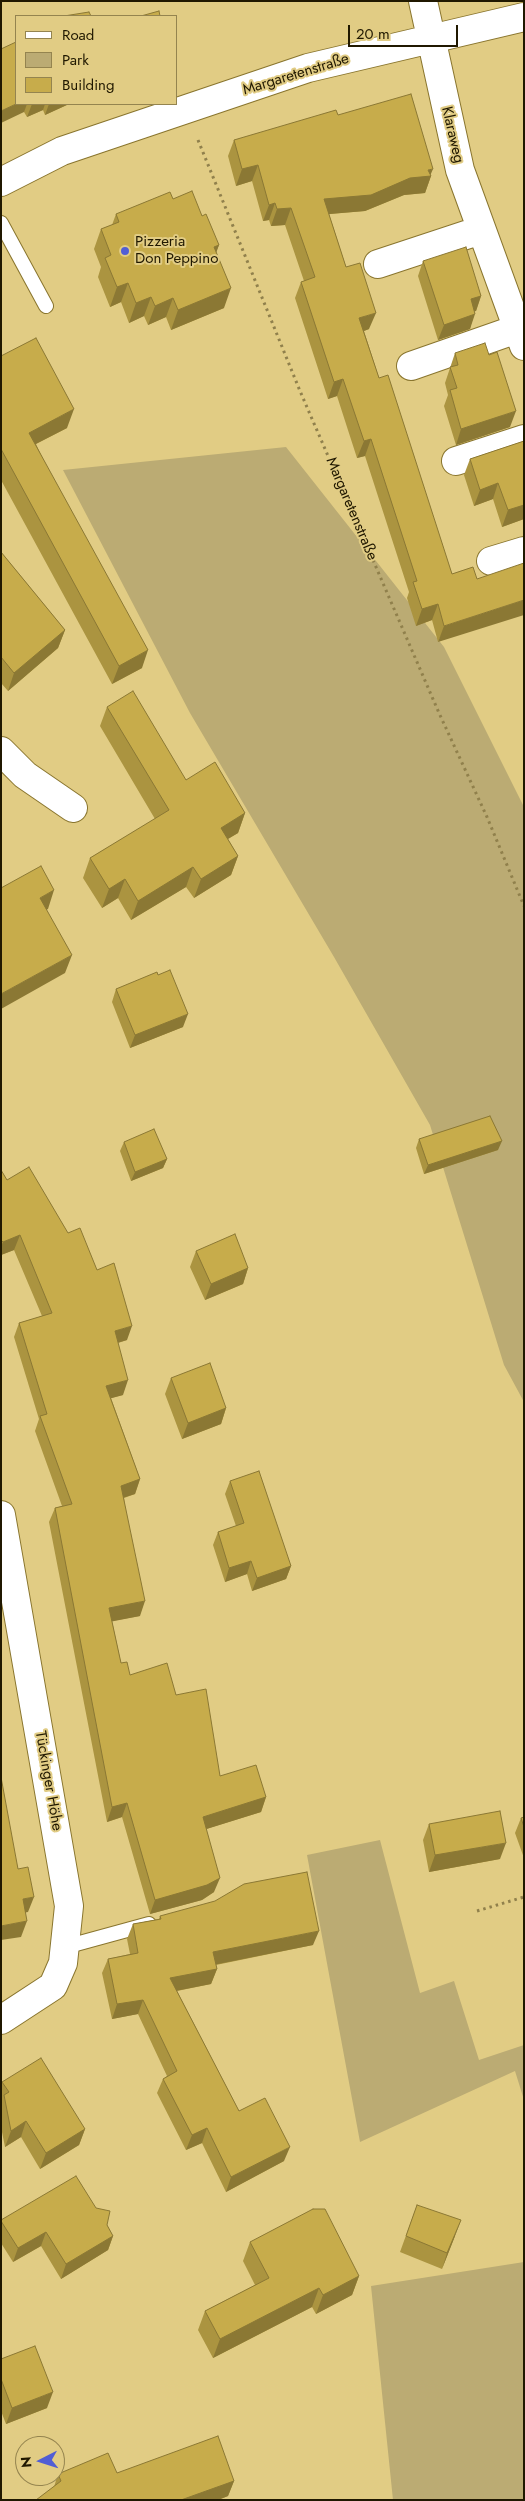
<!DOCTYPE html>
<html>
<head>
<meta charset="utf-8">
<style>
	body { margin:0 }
	#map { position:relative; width:525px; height:2501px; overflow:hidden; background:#e1cc84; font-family:Jost,sans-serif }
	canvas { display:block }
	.frame { position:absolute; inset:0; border:2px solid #201800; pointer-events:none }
	.legend { position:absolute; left:15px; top:15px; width:162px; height:90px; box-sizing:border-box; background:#e1cc84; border:1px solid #94844f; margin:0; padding:6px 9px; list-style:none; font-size:15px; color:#201800 }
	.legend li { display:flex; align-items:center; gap:10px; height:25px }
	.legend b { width:25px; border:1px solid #94844f }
	.north { position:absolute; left:15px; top:2436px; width:50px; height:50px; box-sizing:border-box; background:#e1cc84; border:1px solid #94844f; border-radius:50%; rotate:265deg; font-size:14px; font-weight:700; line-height:20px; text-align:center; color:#201800 }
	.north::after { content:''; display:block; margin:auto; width:18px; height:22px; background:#515ed4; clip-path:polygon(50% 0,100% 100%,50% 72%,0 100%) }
	.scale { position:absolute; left:348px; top:25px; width:110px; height:22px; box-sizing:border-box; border:2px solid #201800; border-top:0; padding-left:6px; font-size:15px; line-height:18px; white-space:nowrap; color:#201800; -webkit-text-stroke:4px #e1cc84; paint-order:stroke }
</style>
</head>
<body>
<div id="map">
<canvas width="525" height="2501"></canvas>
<div class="frame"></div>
<ul class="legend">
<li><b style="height:6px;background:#fff"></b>Road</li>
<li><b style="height:14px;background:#bbab73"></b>Park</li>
<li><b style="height:14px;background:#c7ac4b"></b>Building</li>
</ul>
<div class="north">N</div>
<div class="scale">20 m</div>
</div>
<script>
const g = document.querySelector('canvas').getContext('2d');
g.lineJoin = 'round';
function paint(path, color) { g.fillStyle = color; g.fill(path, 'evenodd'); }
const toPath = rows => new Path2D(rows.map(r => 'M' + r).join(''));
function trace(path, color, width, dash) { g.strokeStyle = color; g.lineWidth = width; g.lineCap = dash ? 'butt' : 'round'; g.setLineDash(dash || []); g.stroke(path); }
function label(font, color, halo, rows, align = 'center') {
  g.font = font + ' Jost,sans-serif'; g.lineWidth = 4; g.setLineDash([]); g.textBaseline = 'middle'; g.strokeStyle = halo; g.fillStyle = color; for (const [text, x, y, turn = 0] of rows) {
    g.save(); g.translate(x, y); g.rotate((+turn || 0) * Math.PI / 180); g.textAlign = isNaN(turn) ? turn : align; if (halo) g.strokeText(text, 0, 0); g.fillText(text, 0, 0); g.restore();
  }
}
const green = toPath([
	[286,447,444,647,524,807,524,1402,504,1365,430,1125,334,957,190,713,63,470],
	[380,1840,420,1993,454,1981,479,2060,524,2045,524,2100,515,2071,360,2142,307,1855],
	[524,2262,524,2500,393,2500,371,2286]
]);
const path = toPath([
	[198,140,300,391,439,713,487,817,524,906],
	[477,1911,524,1897]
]);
const service = toPath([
	[1,223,46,306],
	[65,1947,149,1924]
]);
const minor = toPath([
	[423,1,460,170,524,346],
	[1,182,62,151,308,68,524,17],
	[378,264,481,230],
	[411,366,517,329],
	[456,461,524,439],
	[491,561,524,551],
	[1,751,25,775,73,808],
	[1,1515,69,1906,63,1963,53,1986,1,2020]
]);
const wall = toPath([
	[16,104,69,104,45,115,43,110,27,117,24,112],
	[338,115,430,175,431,176,425,193,404,195,365,211,329,214,346,267,369,329,364,331,379,378,452,574,473,567,438,642,432,620,416,626,407,598,409,592,365,456,357,458,337,396,328,399,295,298,301,282,304,281,285,225,271,226,269,220,263,221,252,181,236,186,228,156,234,140],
	[116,214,202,216,219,245,216,252,224,308,171,330,166,317,148,325,144,316,129,323,121,302,110,307,98,277,101,267,94,249,101,229,112,225],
	[423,261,481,296,476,311,474,311,470,329,438,340,418,276],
	[455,353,510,427,456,445,444,406,448,395,445,383],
	[1,356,67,428,36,444,142,668,112,684,1,480],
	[524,441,524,519,502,527,493,499,474,506,464,475,470,459],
	[1,552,65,630,58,648,8,691,1,683],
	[107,707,186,780,245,813,238,833,228,839,238,856,231,875,194,898,186,887,131,920,118,898,102,908,83,878,90,858,155,819,100,726],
	[158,975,183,1027,130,1048,112,1002,116,989],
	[419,1139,498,1150,424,1174,416,1148],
	[124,1142,167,1159,163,1168,131,1181,120,1151],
	[1,1170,7,1180,127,1340,118,1343,123,1395,111,1398,140,1479,135,1494,124,1498,140,1616,112,1621,121,1663,130,1675,176,1695,220,1776,266,1797,261,1812,206,1829,214,1892,202,1900,150,1914,122,1817,107,1822,49,1522,55,1508,62,1506,35,1431,39,1419,14,1337,19,1323,42,1316,14,1250,1,1255],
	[196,1251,248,1268,243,1284,205,1300,190,1267],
	[171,1378,226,1408,221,1424,182,1439,165,1394],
	[230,1481,291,1566,286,1579,252,1591,247,1574,225,1582,213,1545,218,1532,236,1526,225,1494],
	[524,1817,524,1858,515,1833,521,1818],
	[429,1824,500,1859,429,1872,423,1840],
	[160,1916,313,1945,216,1965,217,1969,211,1984,177,1991,239,2111,284,2161,226,2192,202,2143,186,2150,157,2093,163,2079,167,2076,138,2014,112,2019,102,1973,108,1959,130,1954,127,1939,133,1924,159,1919],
	[2,2082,85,2129,79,2145,40,2169,21,2137,5,2147,1,2127,1,2084],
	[417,2205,455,2236,442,2269,400,2252],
	[1,2220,107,2225,113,2236,108,2250,61,2279,41,2246,13,2262,1,2243],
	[250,2242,359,2276,352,2295,316,2314,312,2307,213,2358,198,2330,205,2311,255,2285,243,2261],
	[1,2359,47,2408,6,2424,1,2411],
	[117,2473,234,2481,228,2496,218,2500,36,2500,54,2487,58,2474]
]);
const shadedWall = toPath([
	[16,104,27,104,24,112,1,123,1,111],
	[32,104,45,104,43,110,27,117],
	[49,104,69,104,45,115],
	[258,165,252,181,236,186,242,169],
	[433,169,430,176,431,176,425,193,404,195,365,211,318,215,324,199],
	[275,203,269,220,263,221,269,205],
	[291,208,285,225,271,226,277,209],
	[219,245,212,264,214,247],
	[128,283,121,302,110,307,117,287],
	[231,288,224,308,171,330,178,310],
	[481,296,476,311,465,314,471,299],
	[151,297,144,316,129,323,136,303],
	[173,298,166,317,148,325,155,306],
	[376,313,369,329,353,335,359,318],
	[475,314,470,329,438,340,444,325],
	[343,379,337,396,328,399,334,382],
	[74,409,67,428,22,451,29,433],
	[516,411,510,427,456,445,461,429],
	[371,439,365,456,357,458,364,441],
	[498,483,493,499,474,506,480,490],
	[524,505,524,519,502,527,508,510],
	[524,600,524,615,438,642,444,626],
	[438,604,432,620,416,626,422,609],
	[65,630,58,648,8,691,14,673],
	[148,650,142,668,112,684,119,666],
	[245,813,238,833,214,847,221,828],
	[238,856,231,875,194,898,201,879],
	[193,867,186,887,131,920,138,901],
	[125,879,118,898,102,908,109,889],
	[54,890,48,909,34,916,40,898],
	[72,955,65,973,1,1009,1,994],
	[188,1014,183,1027,130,1048,135,1035],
	[502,1141,498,1150,424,1174,428,1165],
	[167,1159,163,1168,131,1181,135,1172],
	[20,1235,14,1250,1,1255,1,1246,3,1242],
	[248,1268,243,1284,205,1300,211,1284],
	[132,1326,127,1340,110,1345,115,1331],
	[128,1380,123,1395,101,1401,106,1386],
	[226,1408,221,1424,182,1439,188,1423],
	[140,1479,135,1494,116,1500,121,1486],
	[251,1561,247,1574,225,1582,229,1568],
	[291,1566,286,1579,252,1591,257,1578],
	[145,1601,140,1616,104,1623,109,1608],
	[266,1797,261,1812,197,1832,203,1817],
	[127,1803,122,1817,107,1822,112,1807],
	[506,1843,500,1859,429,1872,435,1855],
	[220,1878,214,1892,202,1900,150,1914,155,1900],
	[34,1897,28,1912,18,1914,23,1899],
	[27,1921,21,1937,1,1940,1,1926],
	[319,1931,313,1945,208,1966,213,1952],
	[217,1969,211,1984,165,1993,170,1978],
	[143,2000,138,2014,112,2019,117,2004],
	[26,2121,21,2137,5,2147,11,2131],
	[207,2128,202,2143,186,2150,192,2135],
	[85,2129,79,2145,40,2169,46,2153],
	[290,2147,284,2161,226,2192,231,2177],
	[461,2220,455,2236,442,2269,447,2253],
	[46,2232,41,2246,13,2262,18,2248],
	[113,2236,108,2250,61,2279,66,2264],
	[359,2276,352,2295,316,2314,323,2295],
	[319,2288,312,2307,213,2358,220,2339],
	[53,2392,47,2408,6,2424,12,2408],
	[234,2481,228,2496,218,2500,181,2500]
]);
const building = toPath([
	[159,11,160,16,141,16,159,11],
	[89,12,91,16,64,16,89,12],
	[16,42,16,104,1,111,1,49,16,42],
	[411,94,433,169,428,170,431,176,410,178,371,195,324,199,346,267,360,263,376,313,359,318,379,378,388,375,452,574,473,567,477,579,524,563,524,600,444,626,438,604,422,609,413,582,417,581,371,439,364,441,343,379,334,382,301,282,315,277,291,208,277,209,275,203,269,205,258,165,242,169,234,140,336,110,338,115,411,94],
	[192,191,202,216,206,214,219,245,214,247,231,288,178,310,173,298,155,306,151,297,136,303,128,283,117,287,105,258,111,255,101,229,119,222,116,214,170,192,173,199,192,191],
	[466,247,481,296,471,299,475,314,444,325,423,261,466,247],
	[36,338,74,409,29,433,148,650,119,666,1,449,1,356,36,338],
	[485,343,489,355,497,352,516,411,461,429,450,390,457,388,450,367,458,365,455,353,485,343],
	[524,441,524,505,508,510,498,483,480,490,470,459,524,441],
	[1,552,65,630,14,673,1,657,1,552],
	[133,691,186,780,215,762,245,813,221,828,238,856,201,879,193,867,138,901,125,879,109,889,90,858,169,810,107,707,133,691],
	[41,866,54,890,40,898,72,955,1,994,1,888,41,866],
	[170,970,188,1014,135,1035,116,989,157,972,158,975,170,970],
	[490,1116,502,1141,428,1165,419,1139,490,1116],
	[154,1129,167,1159,135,1172,124,1142,154,1129],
	[29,1167,68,1233,80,1228,97,1270,114,1263,132,1326,115,1331,128,1380,106,1386,140,1479,121,1486,145,1601,109,1608,121,1663,127,1662,130,1675,167,1663,176,1695,206,1689,220,1776,256,1765,266,1797,203,1817,220,1878,207,1885,155,1900,127,1803,112,1807,55,1508,72,1504,40,1416,47,1414,19,1323,52,1313,20,1235,3,1242,1,1240,1,1170,7,1180,29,1167],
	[235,1234,248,1268,211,1284,196,1251,235,1234],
	[210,1363,226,1408,188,1423,171,1378,210,1363],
	[259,1471,291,1566,257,1578,251,1561,229,1568,218,1532,244,1523,230,1481,259,1471],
	[1,1777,18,1869,28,1867,34,1897,23,1899,27,1921,1,1926,1,1777],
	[500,1811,506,1843,435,1855,429,1824,500,1811],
	[524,1817,524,1827,521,1818,524,1817],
	[307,1872,319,1931,213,1952,217,1969,170,1978,239,2111,265,2098,290,2147,231,2177,207,2128,192,2135,163,2079,177,2071,143,2000,117,2004,108,1959,138,1953,133,1924,161,1919,160,1916,215,1901,244,1884,307,1872],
	[41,2058,85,2129,46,2153,26,2121,11,2131,4,2095,9,2092,2,2082,41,2058],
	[76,2176,96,2208,110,2211,107,2225,113,2236,66,2264,46,2232,18,2248,1,2221,1,2220,76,2176],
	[417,2205,461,2220,447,2253,406,2236,417,2205],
	[313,2209,325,2209,359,2276,323,2295,319,2288,220,2339,205,2311,269,2278,250,2242,313,2209],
	[35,2346,53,2392,12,2408,1,2379,1,2359,35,2346],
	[218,2436,234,2481,181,2500,36,2500,61,2481,58,2474,108,2453,117,2473,218,2436]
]);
const markers = [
	[125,251,5,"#515ed4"]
];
const streetNames = [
	["Margaretenstraße",296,75,-17],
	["Klaraweg",452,135,77],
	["Margaretenstraße",351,509,67],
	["Tückinger Höhe",48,1781,80]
];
const poiNames = [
	["Pizzeria",135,242],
	["Don Peppino",135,259]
];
paint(green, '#bbab73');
trace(service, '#89752e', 16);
trace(minor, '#89752e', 30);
trace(path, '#90804c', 3, [2.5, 4]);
trace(service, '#fff', 14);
trace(minor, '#fff', 28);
paint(wall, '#ab9440');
paint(shadedWall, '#8b7834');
paint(building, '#c7ac4b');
trace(building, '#8b7834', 1);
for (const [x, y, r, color] of markers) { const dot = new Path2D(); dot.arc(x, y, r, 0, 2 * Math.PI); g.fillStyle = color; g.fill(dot); trace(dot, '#e1cc84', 2); }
label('15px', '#201800', '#e1cc84', streetNames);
label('15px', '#201800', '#e1cc84', poiNames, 'left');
</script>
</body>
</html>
